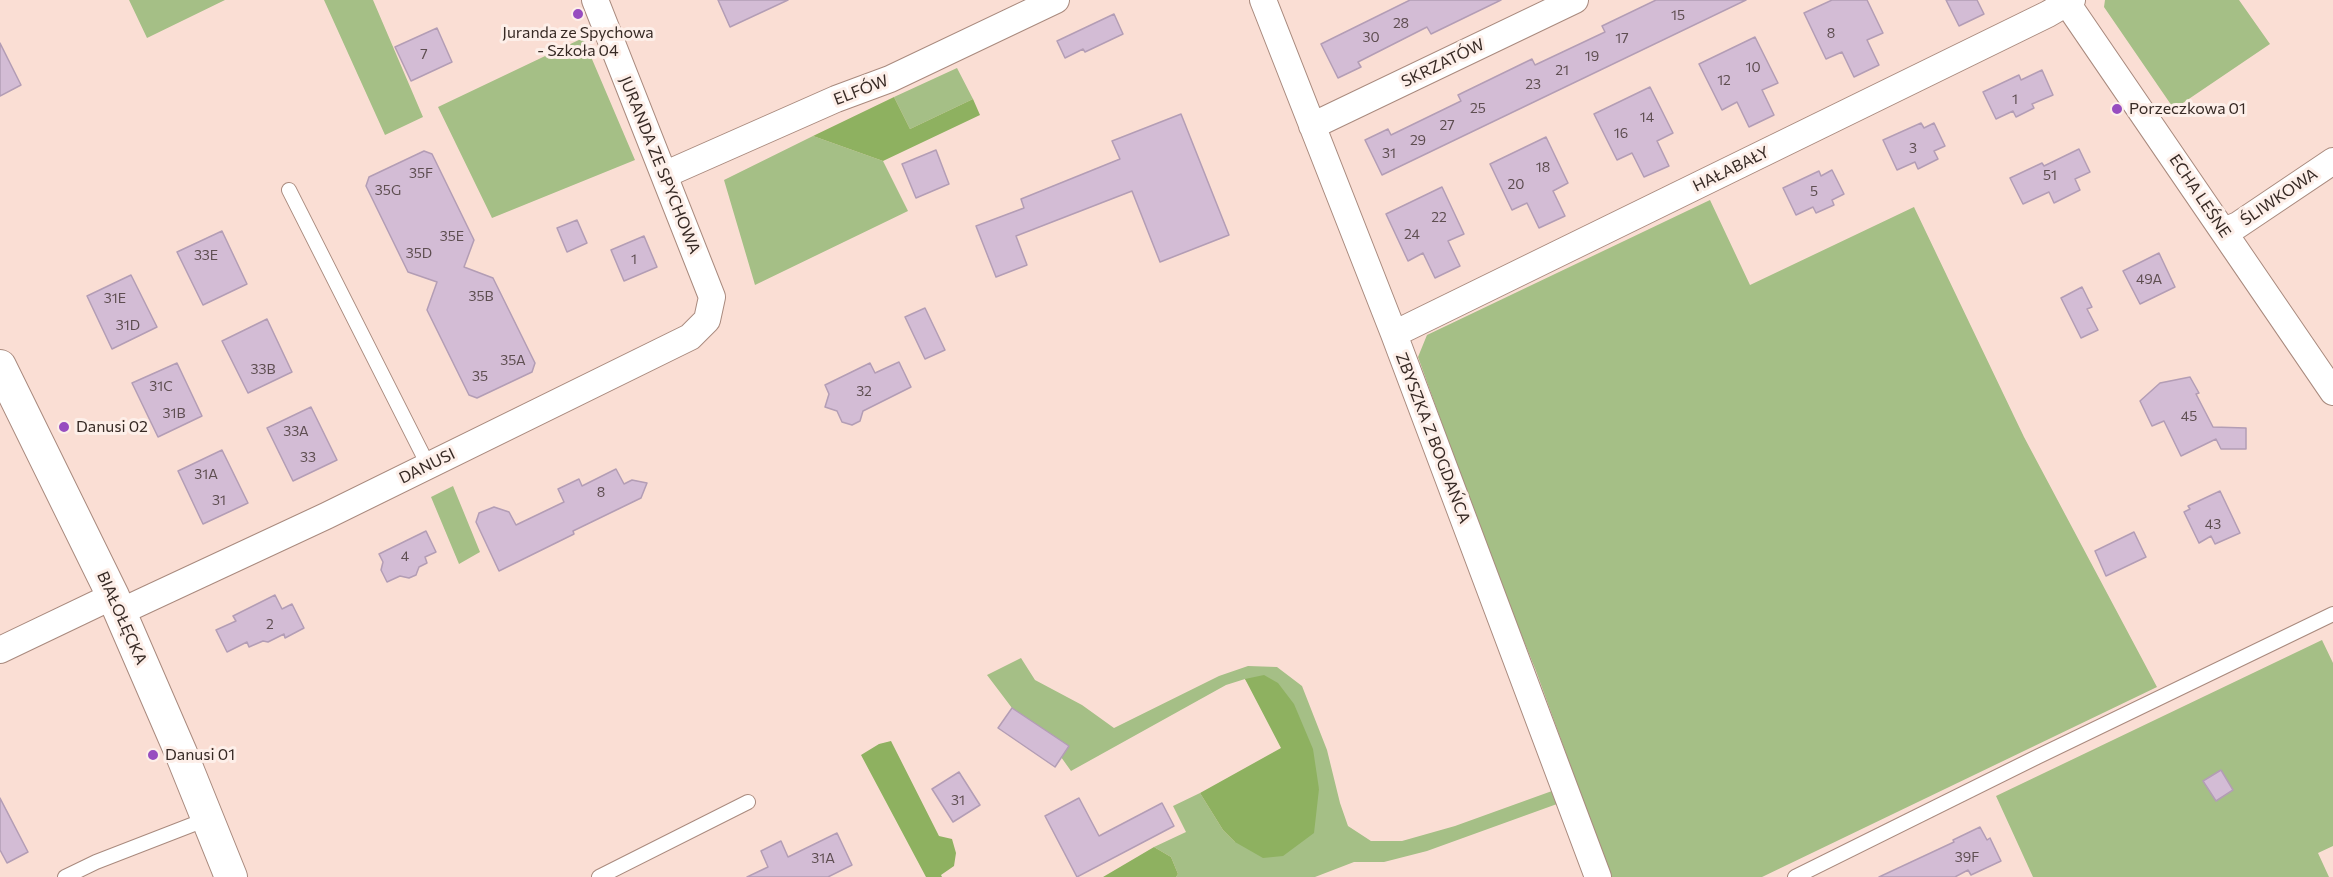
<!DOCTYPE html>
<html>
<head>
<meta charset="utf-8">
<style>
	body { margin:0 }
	canvas { display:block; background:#faded4 }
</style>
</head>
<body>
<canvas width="2333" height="877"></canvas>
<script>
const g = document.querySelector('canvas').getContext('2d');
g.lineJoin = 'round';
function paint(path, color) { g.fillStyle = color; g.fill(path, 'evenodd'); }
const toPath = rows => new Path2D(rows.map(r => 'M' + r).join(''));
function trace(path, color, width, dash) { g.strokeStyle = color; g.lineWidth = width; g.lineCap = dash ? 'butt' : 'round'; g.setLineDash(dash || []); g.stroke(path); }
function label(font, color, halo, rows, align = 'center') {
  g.font = font + ' Commissioner,sans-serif'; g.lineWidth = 6; g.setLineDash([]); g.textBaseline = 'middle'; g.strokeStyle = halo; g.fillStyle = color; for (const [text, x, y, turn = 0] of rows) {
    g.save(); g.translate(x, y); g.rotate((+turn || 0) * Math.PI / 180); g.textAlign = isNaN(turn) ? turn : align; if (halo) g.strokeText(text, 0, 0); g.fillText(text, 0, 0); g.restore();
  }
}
const green = toPath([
	[129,0,225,0,147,38],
	[324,0,373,0,423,117,385,135],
	[2105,0,2239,0,2270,44,2174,109,2104,7],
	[583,38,635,160,492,218,438,107],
	[957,68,973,99,910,129,894,97],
	[813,136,883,161,908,211,755,285,724,180],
	[1710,200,1750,285,1914,207,2024,437,2157,687,1762,877,1611,877,1536,671,1490,557,1418,357,1427,335],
	[453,486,480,552,459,564,431,497],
	[2322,640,2333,663,2333,846,2318,853,2329,877,2033,877,1996,796],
	[1021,658,1035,680,1082,705,1114,728,1219,676,1248,666,1277,667,1302,686,1327,750,1340,803,1348,826,1371,841,1402,841,1455,826,1552,791,1557,804,1427,851,1384,862,1354,862,1315,877,1176,877,1178,874,1171,857,1154,847,1186,832,1173,806,1200,793,1223,830,1235,842,1319,789,1245,679,1226,685,1071,771,1061,757,1068,746,1012,708,987,675]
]);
const forest = toPath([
	[894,97,910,129,973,99,980,115,883,161,813,136],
	[1264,675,1278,683,1294,704,1313,749,1319,789,1314,833,1283,856,1263,858,1235,842,1223,830,1200,793,1281,748,1245,679],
	[891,741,939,836,952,839,956,853,954,866,941,875,942,877,926,877,861,755,879,744],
	[1154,847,1171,857,1178,874,1176,877,1103,877]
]);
const building = toPath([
	[718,0,788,0,730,27,718,0],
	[1410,0,1501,0,1431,34,1427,27,1358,62,1361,67,1338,78,1321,44,1410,0],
	[1656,0,1746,0,1382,175,1365,140,1388,129,1391,135,1461,101,1458,95,1532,59,1535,65,1605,32,1602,26,1656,0],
	[1832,0,1867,0,1883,33,1867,40,1879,65,1854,77,1842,52,1826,59,1804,13,1832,0],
	[1946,0,1977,0,1984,14,1959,26,1946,0],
	[1114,14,1123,34,1085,52,1083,49,1065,58,1057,41,1114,14],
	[437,28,452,62,411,81,395,47,437,28],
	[1755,37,1778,83,1762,90,1774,115,1749,127,1737,102,1722,110,1699,64,1755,37],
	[0,43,21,85,0,96,0,43],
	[2042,70,2053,95,2032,104,2034,108,2016,117,2013,111,1996,119,1983,92,2019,75,2021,80,2042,70],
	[1650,87,1673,133,1657,141,1669,166,1644,177,1632,153,1617,160,1594,114,1650,87],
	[1181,114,1229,235,1160,262,1132,191,1016,236,1027,265,996,277,976,226,1024,208,1021,199,1120,159,1112,141,1181,114],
	[1921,123,1924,128,1934,123,1945,146,1934,151,1938,159,1918,169,1915,162,1897,170,1883,140,1921,123],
	[1546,137,1568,183,1553,191,1565,216,1539,228,1527,203,1512,210,1490,164,1546,137],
	[2079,149,2090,172,2075,179,2080,190,2054,203,2049,192,2023,204,2010,178,2042,163,2044,166,2079,149],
	[936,150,949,184,916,198,902,164,936,150],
	[424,151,432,154,474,240,464,267,493,278,535,363,532,372,477,398,469,395,427,310,437,282,408,272,366,186,369,177,424,151],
	[1832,170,1844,194,1832,200,1834,205,1816,213,1813,207,1796,215,1783,188,1819,171,1821,176,1832,170],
	[1442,187,1464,234,1448,241,1460,266,1435,278,1423,253,1408,261,1386,214,1442,187],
	[577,220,587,243,567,252,557,228,577,220],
	[222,231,247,284,203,305,177,252,222,231],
	[644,236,657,267,624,281,611,250,644,236],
	[2159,253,2175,287,2140,304,2123,271,2159,253],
	[131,275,157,327,112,349,87,296,131,275],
	[2082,287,2092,307,2087,309,2098,330,2081,338,2061,298,2082,287],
	[925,308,945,350,925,359,905,317,925,308],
	[267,319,292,372,248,393,222,341,267,319],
	[899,362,911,387,863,411,860,421,852,425,842,422,837,411,825,407,829,394,825,385,870,363,875,373,899,362],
	[177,363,202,416,158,437,132,383,177,363],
	[2190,377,2199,393,2196,394,2213,427,2246,428,2246,449,2221,449,2216,439,2181,456,2164,421,2152,426,2140,401,2160,383,2190,377],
	[311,407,337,460,293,481,267,428,311,407],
	[222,450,248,503,203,524,178,471,222,450],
	[616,469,624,484,632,480,647,483,641,498,573,531,574,534,499,571,476,522,479,513,494,507,509,512,516,525,564,502,558,489,579,479,582,486,616,469],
	[2220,491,2240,533,2215,544,2211,536,2199,543,2184,512,2190,509,2188,506,2220,491],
	[426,531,436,552,425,557,427,563,419,567,416,575,409,578,400,576,387,582,381,570,383,562,379,554,426,531],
	[2134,532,2146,557,2106,576,2095,551,2134,532],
	[275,595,282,609,292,604,304,628,285,638,284,634,268,642,263,641,249,647,247,642,227,652,216,630,236,621,233,616,275,595],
	[1012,708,1069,746,1055,767,998,728,1012,708],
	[2221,770,2233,790,2216,801,2203,781,2221,770],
	[959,772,980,805,953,822,932,789,959,772],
	[0,798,28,852,7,863,0,850,0,798],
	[1079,798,1099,836,1162,803,1174,826,1077,877,1045,816,1079,798],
	[1980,827,1987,840,1990,838,2001,861,1971,875,1968,870,1955,877,1879,877,1954,842,1953,840,1980,827],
	[837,833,852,865,828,877,747,877,768,867,761,851,781,841,788,857,837,833]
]);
const service = toPath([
	[289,190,428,465],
	[65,877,96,862,207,819],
	[599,877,748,802],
	[1795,877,2037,757,2333,614]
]);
const minor = toPath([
	[1263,0,1394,334,1598,877],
	[2065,0,2333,392],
	[1312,126,1575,0],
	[664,175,836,99,890,79,1056,0],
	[2224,231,2238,225,2333,161],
	[1394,334,2048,14,2072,0],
	[120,612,326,516,690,337,707,320,712,297,595,0],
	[0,650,113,596]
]);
const tertiary = toPath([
	[0,366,113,596,181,753,231,877]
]);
const markers = [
	[578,14,6,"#974dc0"],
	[2117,109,6,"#974dc0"],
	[64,427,6,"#974dc0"],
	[153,755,6,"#974dc0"]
];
const numberNames = [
	["15",1678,15],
	["28",1401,23],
	["8",1831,33],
	["30",1371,37],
	["17",1622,38],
	["7",424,54],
	["19",1592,56],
	["10",1753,67],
	["21",1562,70],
	["12",1724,80],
	["23",1533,84],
	["1",2015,99],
	["25",1478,108],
	["14",1647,117],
	["27",1447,125],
	["16",1621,133],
	["29",1418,140],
	["3",1913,148],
	["31",1389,153],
	["18",1543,167],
	["35F",421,173],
	["51",2050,175],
	["20",1516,184],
	["35G",388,190],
	["5",1814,191],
	["22",1439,217],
	["24",1412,234],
	["35E",452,236],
	["35D",419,253],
	["33E",206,255],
	["1",634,259],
	["49A",2149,279],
	["35B",481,296],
	["31E",115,298],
	["31D",128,325],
	["35A",513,360],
	["33B",263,369],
	["35",480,376],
	["31C",161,386],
	["32",864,391],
	["31B",174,413],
	["45",2189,416],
	["33A",296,431],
	["33",308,457],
	["31A",206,474],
	["8",601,492],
	["31",219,500],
	["43",2213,524],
	["4",405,556],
	["2",270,624],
	["31",958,800],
	["39F",1967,857],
	["31A",823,858]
];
const poiNames = [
	["Juranda ze Spychowa",578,33,"center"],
	["- Szkoła 04",578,51,"center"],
	["Porzeczkowa 01",2129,109],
	["Danusi 02",76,427],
	["Danusi 01",165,755]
];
const streetNames = [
	["SKRZATÓW",1443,63,-26],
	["ELFÓW",861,90,-21],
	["JURANDA ZE SPYCHOWA",660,165,68],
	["HAŁABAŁY",1731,169,-26],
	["ECHA LEŚNE",2200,196,56],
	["ŚLIWKOWA",2279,197,-34],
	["ZBYSZKA Z BOGDAŃCA",1433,438,69],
	["DANUSI",427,466,-26],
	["BIAŁOŁĘCKA",122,618,66]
];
paint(green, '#a5bf86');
paint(forest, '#8eb160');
paint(building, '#d3bcd5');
trace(building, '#b39db5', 1.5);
trace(service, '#a98a7e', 16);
trace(minor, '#a98a7e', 28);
trace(tertiary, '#a98a7e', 34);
trace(service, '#fff', 14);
trace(minor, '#fff', 26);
trace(tertiary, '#fff', 32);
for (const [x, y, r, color] of markers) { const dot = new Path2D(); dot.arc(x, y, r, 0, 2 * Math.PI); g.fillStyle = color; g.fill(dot); trace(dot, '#fdefe9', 2); }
label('14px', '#5e4e51', null, numberNames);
label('16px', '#372a25', '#fdefe9', poiNames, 'left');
label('16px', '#372a25', '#fdefe9', streetNames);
</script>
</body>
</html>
